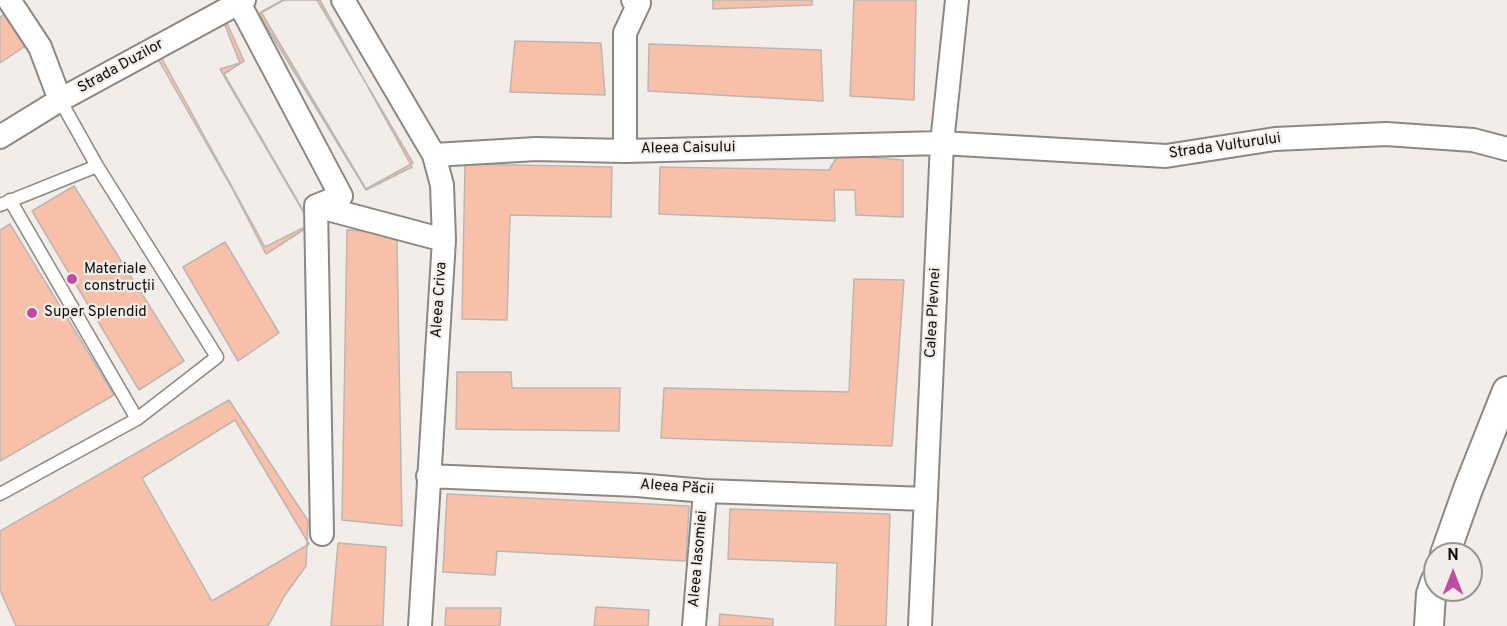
<!DOCTYPE html>
<html>
<head>
<meta charset="utf-8">
<style>
	body { margin:0 }
	#map { position:relative; width:1507px; height:626px; overflow:hidden; background:#f2ede9; font-family:Overpass,sans-serif }
	canvas { display:block }
	.north { position:absolute; left:1423px; top:542px; width:60px; height:60px; box-sizing:border-box; background:#f2ede9; border:2px solid #979390; border-radius:50%; rotate:0deg; font-size:16px; font-weight:700; line-height:24px; text-align:center; color:#0e0c0b }
	.north::after { content:''; display:block; margin:auto; width:21px; height:27px; background:#c14ba1; clip-path:polygon(50% 0,100% 100%,50% 72%,0 100%) }
</style>
</head>
<body>
<div id="map">
<canvas width="1507" height="626"></canvas>
<div class="north">N</div>
</div>
<script>
const g = document.querySelector('canvas').getContext('2d');
g.lineJoin = 'round';
function paint(path, color) { g.fillStyle = color; g.fill(path, 'evenodd'); }
const toPath = rows => new Path2D(rows.map(r => 'M' + r).join(''));
function trace(path, color, width, dash) { g.strokeStyle = color; g.lineWidth = width; g.lineCap = dash ? 'butt' : 'round'; g.setLineDash(dash || []); g.stroke(path); }
function label(font, color, halo, rows, align = 'center') {
  g.font = font + ' Overpass,sans-serif'; g.lineWidth = 4.5; g.setLineDash([]); g.textBaseline = 'middle'; g.strokeStyle = halo; g.fillStyle = color; for (const [text, x, y, turn = 0] of rows) {
    g.save(); g.translate(x, y); g.rotate((+turn || 0) * Math.PI / 180); g.textAlign = isNaN(turn) ? turn : align; if (halo) g.strokeText(text, 0, 0); g.fillText(text, 0, 0); g.restore();
  }
}
const building = toPath([
	[283,0,317,0,413,163,366,189,261,12,283,0],
	[284,0,320,0,412,167,366,190,259,14,284,0],
	[713,0,812,0,812,5,713,9,713,0],
	[854,0,916,0,914,100,850,96,854,0],
	[5,14,27,45,0,63,0,17,5,14],
	[224,23,240,63,220,69,311,225,266,254,233,190,158,59,224,23],
	[227,23,244,61,224,74,311,224,265,247,161,57,227,23],
	[515,41,601,43,605,95,510,92,515,41],
	[649,44,821,50,823,101,648,91,649,44],
	[838,155,903,160,903,217,856,215,855,190,834,190,835,221,659,214,660,167,829,170,838,155],
	[465,164,612,167,611,217,510,215,507,320,462,319,465,164],
	[74,186,184,361,139,390,32,211,74,186],
	[10,224,114,395,0,461,0,230,10,224],
	[347,230,385,232,397,241,402,526,342,520,347,230],
	[225,242,279,333,238,361,183,267,225,242],
	[854,279,904,280,892,446,661,438,664,388,849,392,854,279],
	[457,372,511,372,512,388,620,388,619,431,456,429,457,372],
	[229,400,308,521,306,566,285,595,268,626,16,626,0,590,0,531,229,400],
	[235,420,309,544,212,601,142,478,235,420],
	[447,494,689,506,686,561,497,551,495,575,443,572,447,494],
	[730,509,890,514,886,626,835,626,837,563,728,559,730,509],
	[338,543,386,547,383,626,331,626,338,543],
	[596,607,649,610,648,626,594,626,596,607],
	[446,608,501,608,500,626,445,626,446,608],
	[720,614,773,619,773,626,719,626,720,614]
]);
const service = toPath([
	[10,200,137,419],
	[0,205,97,166],
	[0,494,137,419,217,357,97,166,60,100]
]);
const minor = toPath([
	[9,0,40,47,60,100],
	[343,0,434,155,442,185,444,240,420,626],
	[239,3,341,196,316,206,322,534],
	[0,137,60,100,244,0],
	[625,151,625,33,639,3,633,0],
	[434,155,536,149,625,151,942,143,1166,156,1275,139,1386,134,1473,140,1507,149],
	[316,206,444,240],
	[428,476,637,485,705,491,926,499],
	[694,626,705,491],
	[920,626,942,143,957,0]
]);
const tertiary = toPath([
	[1445,554,1468,489,1507,391],
	[1429,626,1431,594,1435,582]
]);
const markers = [
	[72,279,6,"#c14ba1"],
	[32,313,6,"#c14ba1"]
];
const streetNames = [
	["Strada Duzilor",121,67,-29],
	["Strada Vulturului",1225,147,-8],
	["Aleea Caisului",688,149,-1],
	["Aleea Criva",440,300,-86],
	["Calea Plevnei",934,313,-87],
	["Aleea Păcii",677,488,4],
	["Aleea Iasomiei",699,559,-85]
];
const poiNames = [
	["Materiale",84,270],
	["construcții",84,287],
	["Super Splendid",44,313]
];
paint(building, '#f8c0a9');
trace(building, '#bcb6b3', 1.5);
trace(service, '#8c8783', 15);
trace(minor, '#8c8783', 26);
trace(tertiary, '#8c8783', 32);
trace(service, '#fff', 12);
trace(minor, '#fff', 22);
trace(tertiary, '#fff', 28);
for (const [x, y, r, color] of markers) { const dot = new Path2D(); dot.arc(x, y, r, 0, 2 * Math.PI); g.fillStyle = color; g.fill(dot); trace(dot, '#f2ede9', 2); }
label('15px', '#0e0c0b', '#f2ede9', streetNames);
label('15px', '#0e0c0b', '#f2ede9', poiNames, 'left');
</script>
</body>
</html>
